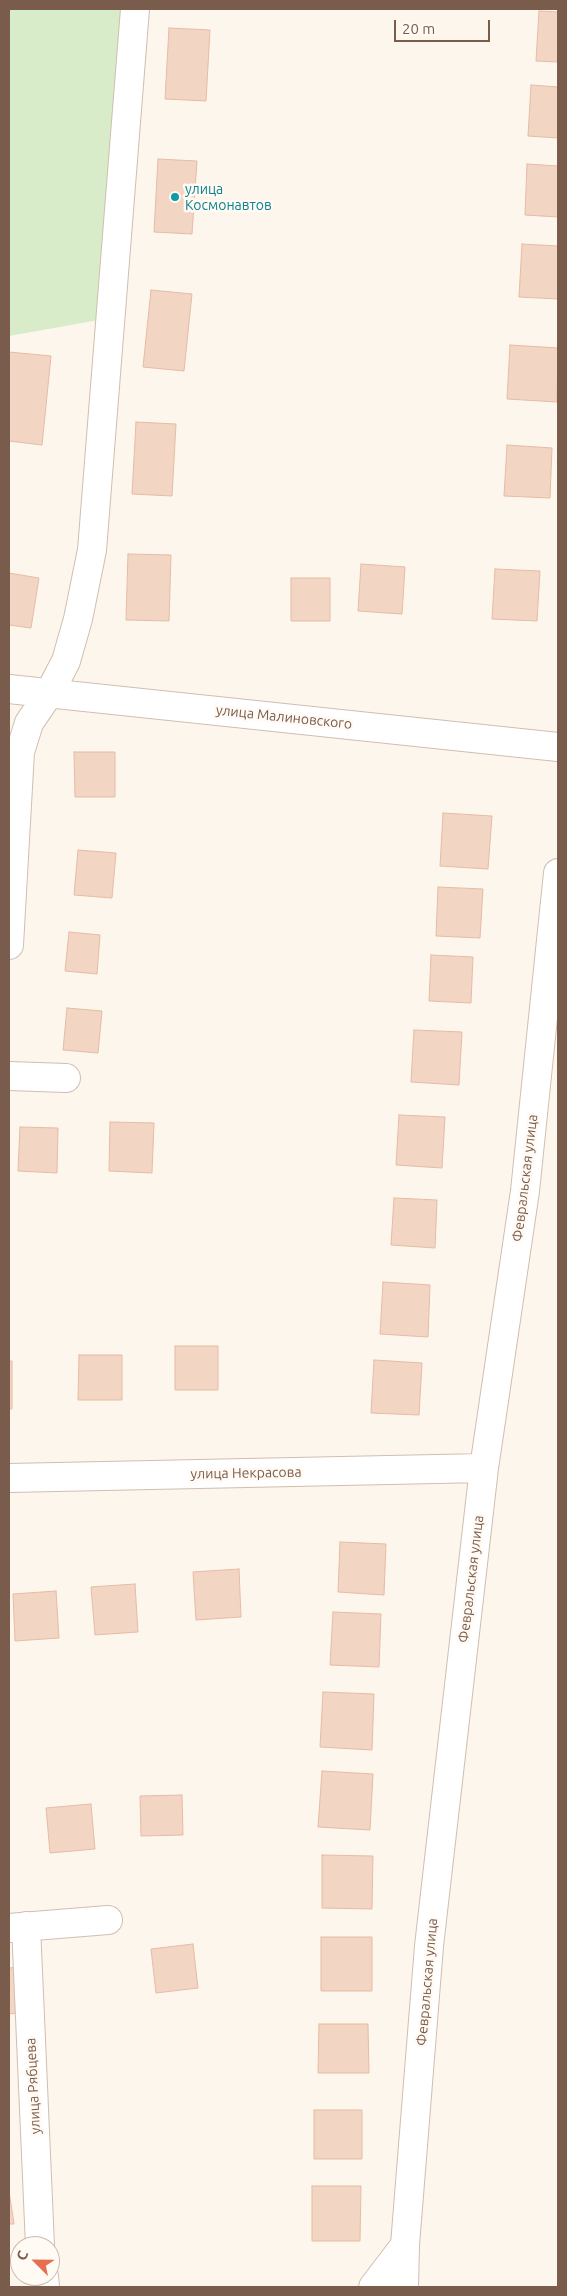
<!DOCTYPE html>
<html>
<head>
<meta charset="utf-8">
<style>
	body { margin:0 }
	#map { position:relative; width:567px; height:2296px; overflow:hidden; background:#fdf6ec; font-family:Ubuntu,sans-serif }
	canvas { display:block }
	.frame { position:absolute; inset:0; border:10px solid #7a5c4d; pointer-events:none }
	.north { position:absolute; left:10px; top:2236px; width:50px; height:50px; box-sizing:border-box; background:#fffaf3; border:1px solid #cabbb1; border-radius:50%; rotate:293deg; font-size:14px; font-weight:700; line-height:20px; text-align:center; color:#7a5c4d }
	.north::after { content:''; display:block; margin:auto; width:18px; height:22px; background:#e76f51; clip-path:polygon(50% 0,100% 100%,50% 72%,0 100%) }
	.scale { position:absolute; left:394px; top:20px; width:96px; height:22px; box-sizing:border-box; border:2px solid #7a5c4d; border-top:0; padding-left:6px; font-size:15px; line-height:18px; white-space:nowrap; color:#7a5c4d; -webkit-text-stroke:4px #fffaf3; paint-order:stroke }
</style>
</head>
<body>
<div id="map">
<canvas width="567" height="2296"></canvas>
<div class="frame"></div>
<div class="north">С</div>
<div class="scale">20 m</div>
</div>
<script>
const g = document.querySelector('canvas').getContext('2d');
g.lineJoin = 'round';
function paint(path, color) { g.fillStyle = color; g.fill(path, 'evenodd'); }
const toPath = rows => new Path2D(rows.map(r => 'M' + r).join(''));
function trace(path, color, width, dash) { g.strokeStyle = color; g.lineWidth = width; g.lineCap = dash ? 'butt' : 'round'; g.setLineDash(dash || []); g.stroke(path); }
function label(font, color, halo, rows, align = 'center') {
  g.font = font + ' Ubuntu,sans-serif'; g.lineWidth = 5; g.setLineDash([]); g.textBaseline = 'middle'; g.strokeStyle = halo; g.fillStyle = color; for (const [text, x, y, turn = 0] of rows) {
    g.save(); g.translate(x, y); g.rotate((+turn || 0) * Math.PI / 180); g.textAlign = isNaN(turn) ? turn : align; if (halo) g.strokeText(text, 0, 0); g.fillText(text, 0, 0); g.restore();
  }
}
const green = toPath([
	[9,9,126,9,104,319,9,336]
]);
const building = toPath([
	[539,11,558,12,558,62,536,61,539,11],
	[169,28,210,30,206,101,165,99,169,28],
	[531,85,558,87,558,138,528,136,531,85],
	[158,159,197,161,192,234,154,232,158,159],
	[527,164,558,166,558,217,525,215,527,164],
	[522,244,558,246,558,299,519,297,522,244],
	[151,290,192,294,184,371,143,367,151,290],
	[510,345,558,348,557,402,507,399,510,345],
	[9,352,51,356,42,445,9,441,9,352],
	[136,422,176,424,172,496,132,494,136,422],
	[507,445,552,448,550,498,504,496,507,445],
	[128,554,171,555,169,621,126,620,128,554],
	[361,564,405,567,402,614,358,611,361,564],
	[495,569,540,571,537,621,492,619,495,569],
	[9,573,39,578,31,628,9,625,9,573],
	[291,578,330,578,330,621,291,621,291,578],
	[74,752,115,752,115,797,75,797,74,752],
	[443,813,492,816,488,869,440,866,443,813],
	[78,850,116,853,112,898,74,895,78,850],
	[438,887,483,889,480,938,436,936,438,887],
	[69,932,100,935,97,974,65,971,69,932],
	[431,955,473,957,471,1003,429,1001,431,955],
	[67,1008,102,1011,98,1053,63,1050,67,1008],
	[414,1030,462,1032,459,1085,411,1082,414,1030],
	[399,1115,445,1117,442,1168,396,1165,399,1115],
	[110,1122,154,1123,152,1173,109,1171,110,1122],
	[20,1127,58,1128,57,1173,18,1171,20,1127],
	[394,1198,437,1200,435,1248,391,1245,394,1198],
	[383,1282,430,1285,428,1337,380,1334,383,1282],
	[175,1346,218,1346,218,1390,175,1390,175,1346],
	[79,1355,122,1355,122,1400,78,1400,79,1355],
	[374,1360,422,1363,419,1415,371,1413,374,1360],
	[9,1361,12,1361,12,1409,9,1409,9,1361],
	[340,1542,386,1544,384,1595,338,1592,340,1542],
	[239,1569,241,1617,196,1620,193,1572,239,1569],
	[135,1584,138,1632,95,1635,91,1587,135,1584],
	[56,1591,59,1638,15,1641,13,1594,56,1591],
	[333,1612,381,1614,379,1667,330,1665,333,1612],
	[323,1692,374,1694,372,1750,320,1747,323,1692],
	[322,1771,373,1774,370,1830,318,1827,322,1771],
	[182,1795,183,1835,141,1836,140,1796,182,1795],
	[91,1804,95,1849,50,1853,46,1808,91,1804],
	[322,1855,373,1856,372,1909,322,1908,322,1855],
	[321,1937,372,1937,372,1991,321,1991,321,1937],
	[193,1944,198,1988,156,1993,151,1949,193,1944],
	[20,1967,25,2012,9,2014,9,1968,20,1967],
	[319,2024,368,2024,369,2073,318,2073,319,2024],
	[314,2110,362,2110,362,2159,314,2159,314,2110],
	[312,2186,361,2186,360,2241,312,2241,312,2186],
	[9,2191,14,2224,9,2224,9,2191]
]);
const minor = toPath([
	[9,689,558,747],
	[9,945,20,752,29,723,50,692,66,661,78,619,92,550,135,9],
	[9,1076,66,1078],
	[9,1478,484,1468],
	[26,1926,40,2246],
	[9,1928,108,1920],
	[44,2276,45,2287],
	[373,2287,405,2245],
	[404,2287,405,2245,429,1946,484,1468,525,1191,558,873]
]);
const markers = [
	[175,197,5,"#0f9aa8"]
];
const cultureNames = [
	["улица",185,189],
	["Космонавтов",185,205]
];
const streetNames = [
	["улица Малиновского",284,717,6],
	["Февральская улица",525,1178,-83],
	["улица Некрасова",246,1473,-1],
	["Февральская улица",471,1579,-83],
	["Февральская улица",427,1982,-85],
	["улица Рябцева",33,2086,-93]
];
paint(green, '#d8ecc9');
paint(building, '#f3d5c3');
trace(building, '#e6bba3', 1);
trace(minor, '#d1beb0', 30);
trace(minor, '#fff', 28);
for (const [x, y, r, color] of markers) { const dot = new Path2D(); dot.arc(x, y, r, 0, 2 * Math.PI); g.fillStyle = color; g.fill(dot); trace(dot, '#fffaf3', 2); }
label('14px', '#0d838f', '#fffaf3', cultureNames, 'left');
label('14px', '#7a5c4d', '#fffaf3', streetNames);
</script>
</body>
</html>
